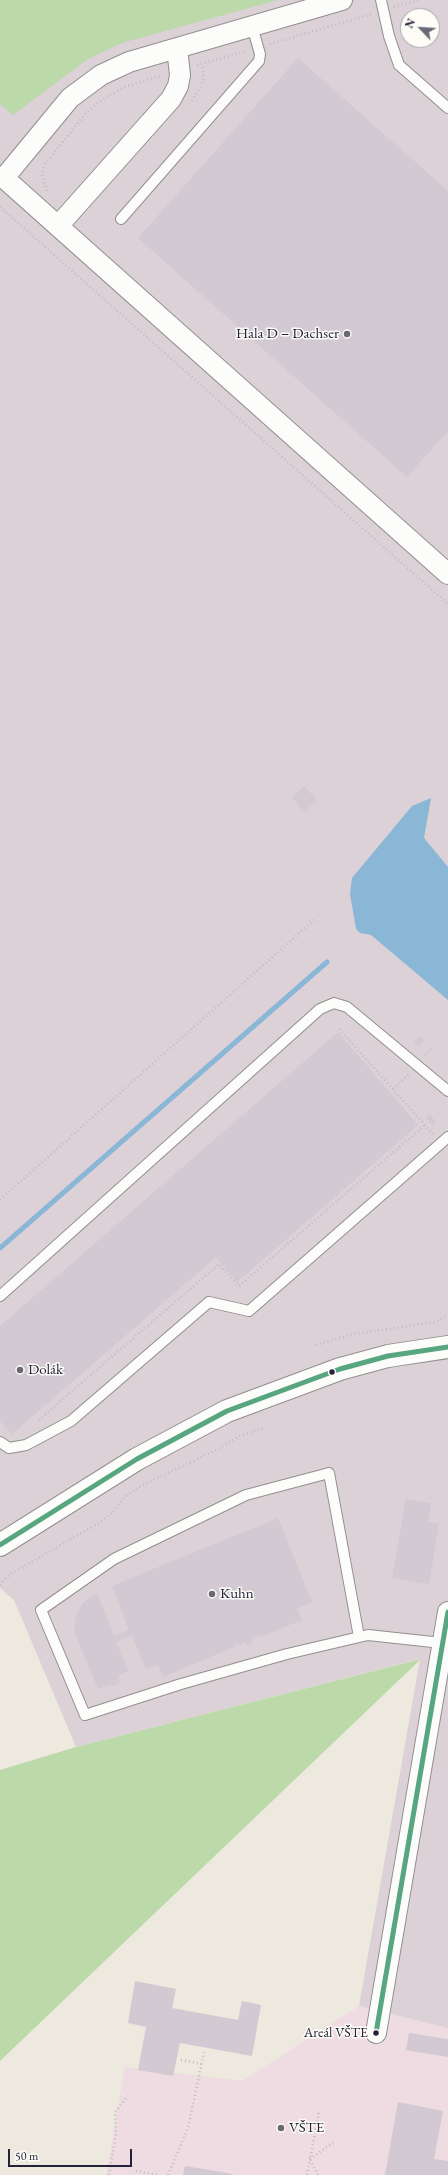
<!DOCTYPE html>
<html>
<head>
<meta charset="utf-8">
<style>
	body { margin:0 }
	#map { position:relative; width:448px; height:2175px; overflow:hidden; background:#eee9de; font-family:"EB Garamond",serif }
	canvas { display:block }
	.north { position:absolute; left:400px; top:8px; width:40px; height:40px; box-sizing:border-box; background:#fdfcf7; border:1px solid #a5a5ac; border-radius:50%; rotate:295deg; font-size:11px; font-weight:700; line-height:16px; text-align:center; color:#22223b }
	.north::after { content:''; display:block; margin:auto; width:14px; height:18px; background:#696874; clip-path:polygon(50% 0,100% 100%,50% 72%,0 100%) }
	.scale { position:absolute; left:8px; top:2149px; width:124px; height:18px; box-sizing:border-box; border:2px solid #22223b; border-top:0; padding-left:5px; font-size:12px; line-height:14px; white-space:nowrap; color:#22223b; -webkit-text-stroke:3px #fdfcf7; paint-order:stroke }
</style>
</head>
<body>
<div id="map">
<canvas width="448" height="2175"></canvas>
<div class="north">N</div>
<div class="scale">50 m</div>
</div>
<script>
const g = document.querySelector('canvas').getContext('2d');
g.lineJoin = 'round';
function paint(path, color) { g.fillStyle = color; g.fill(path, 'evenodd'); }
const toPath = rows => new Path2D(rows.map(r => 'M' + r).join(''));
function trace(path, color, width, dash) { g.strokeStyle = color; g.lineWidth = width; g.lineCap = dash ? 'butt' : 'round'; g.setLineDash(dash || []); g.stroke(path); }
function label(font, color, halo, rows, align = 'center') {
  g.font = font + ' "EB Garamond",serif'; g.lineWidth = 3; g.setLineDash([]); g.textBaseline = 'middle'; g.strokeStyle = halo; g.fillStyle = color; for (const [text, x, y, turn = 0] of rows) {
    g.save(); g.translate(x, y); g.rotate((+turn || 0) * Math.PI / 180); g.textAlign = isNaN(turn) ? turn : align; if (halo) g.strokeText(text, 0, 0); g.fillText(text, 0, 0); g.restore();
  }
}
const built = toPath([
	[359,2006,448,2028,448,2175,106,2175,125,2067,242,2081]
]);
const industrial = toPath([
	[0,0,448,0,448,2028,359,2006,420,1659,76,1747,14,1600,0,1588],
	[408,16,432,16,432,40,408,40]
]);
const green = toPath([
	[0,0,278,0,122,43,88,59,13,115,0,104],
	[421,1659,0,2061,0,1770,76,1747]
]);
const water = toPath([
	[431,798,424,838,448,867,448,1000,371,935,360,933,356,929,350,894,352,878,412,806]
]);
const stream = toPath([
	[0,1248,327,962]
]);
const building = toPath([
	[298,58,448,191,448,431,407,477,138,238],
	[304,786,317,800,305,812,292,798],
	[338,1032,418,1125,237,1282,216,1257,12,1434,0,1421,0,1326],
	[419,1036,424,1040,419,1046,414,1042],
	[429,1114,436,1122,433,1125,426,1118],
	[406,1499,431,1503,428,1522,439,1524,429,1584,392,1578],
	[278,1518,312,1602,297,1608,302,1620,260,1637,258,1633,256,1638,252,1640,252,1644,247,1646,244,1643,240,1645,235,1643,236,1646,163,1677,158,1665,146,1670,132,1635,116,1642,128,1671,118,1676,120,1683,113,1686,112,1684,98,1689,76,1636,74,1627,77,1613,83,1603,97,1593,114,1636,129,1630,112,1586],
	[135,1981,176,1989,172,2008,238,2020,242,2001,261,2005,252,2056,180,2043,173,2076,138,2070,146,2027,128,2023],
	[409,2033,448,2039,448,2057,406,2050],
	[398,2102,443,2111,434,2159,448,2161,448,2175,385,2175],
	[185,2166,233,2174,233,2175,183,2175]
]);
const path = toPath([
	[394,7,419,0],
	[270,44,372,14],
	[197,65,246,51],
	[192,101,202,84,204,74,202,64],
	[47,191,42,174,45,164,87,112,103,99,124,87,163,75],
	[0,207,448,604],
	[339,1029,433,1134],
	[425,1055,431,1048],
	[393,1089,409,1074],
	[0,1200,315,919],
	[316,1345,354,1334,435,1322,448,1315],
	[39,1420,219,1264,239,1286,425,1125],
	[0,1585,9,1575,99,1523,112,1513,126,1496,139,1487,216,1450,240,1436,265,1427],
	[181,2060,202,2064],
	[136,2171,159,2175],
	[109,2175,116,2134,115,2112,128,2096],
	[168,2175,188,2128,204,2052],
	[307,2175,310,2159,335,2141],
	[318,2175,310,2159,319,2112]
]);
const lane = toPath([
	[381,0,389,36,399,65,448,108],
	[121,219,259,61,260,54,252,26],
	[0,1296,320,1009,334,1003,347,1007,448,1091],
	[0,1442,9,1448,26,1445,71,1421,209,1302,249,1311,448,1137],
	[359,1637,329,1473,246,1495,114,1559,41,1610,85,1715,181,1684,287,1654,368,1635,442,1643]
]);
const street = toPath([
	[342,0,129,62,101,75,70,98,4,178,448,574],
	[58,226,171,99,178,86,180,75,177,48],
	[376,2033,448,1612]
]);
const secondary = toPath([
	[0,1545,137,1459,227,1411,340,1369,388,1356,448,1347]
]);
const bus1 = toPath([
	[0,1545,137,1459,227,1411,340,1369,388,1356,448,1347],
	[376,2033,448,1612]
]);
const markers = [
	[347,334,4,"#696874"],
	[20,1370,4,"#696874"],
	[332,1372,3.5,"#22223b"],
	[212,1594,4,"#696874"],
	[376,2033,3.5,"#22223b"],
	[281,2128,4,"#696874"]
];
const busNames = [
	["Areál VŠTE",368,2033]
];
const poiNames = [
	["Hala D – Dachser",339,334,"right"],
	["Dolák",28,1370],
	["Kuhn",220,1594],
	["VŠTE",289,2128]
];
paint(built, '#efdbe2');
paint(industrial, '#dcd1d7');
paint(green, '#bcd9aa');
paint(water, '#8bb7d7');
trace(stream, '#8bb7d7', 5);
paint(building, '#d2c9d2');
trace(lane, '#928f8e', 12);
trace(street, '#928f8e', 22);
trace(secondary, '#928f8e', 24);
trace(path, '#bebdbe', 2.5, [1, 3]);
trace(lane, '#fcfcfa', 10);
trace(street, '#fcfcfa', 20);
trace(secondary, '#fcfcfa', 22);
trace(bus1, '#58a680', 5);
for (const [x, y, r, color] of markers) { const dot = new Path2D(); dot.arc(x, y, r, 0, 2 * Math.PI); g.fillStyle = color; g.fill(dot); trace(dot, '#fdfcf7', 1.5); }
label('14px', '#22223b', '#fdfcf7', busNames, 'right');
label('15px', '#22223b', '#fdfcf7', poiNames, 'left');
</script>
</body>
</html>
